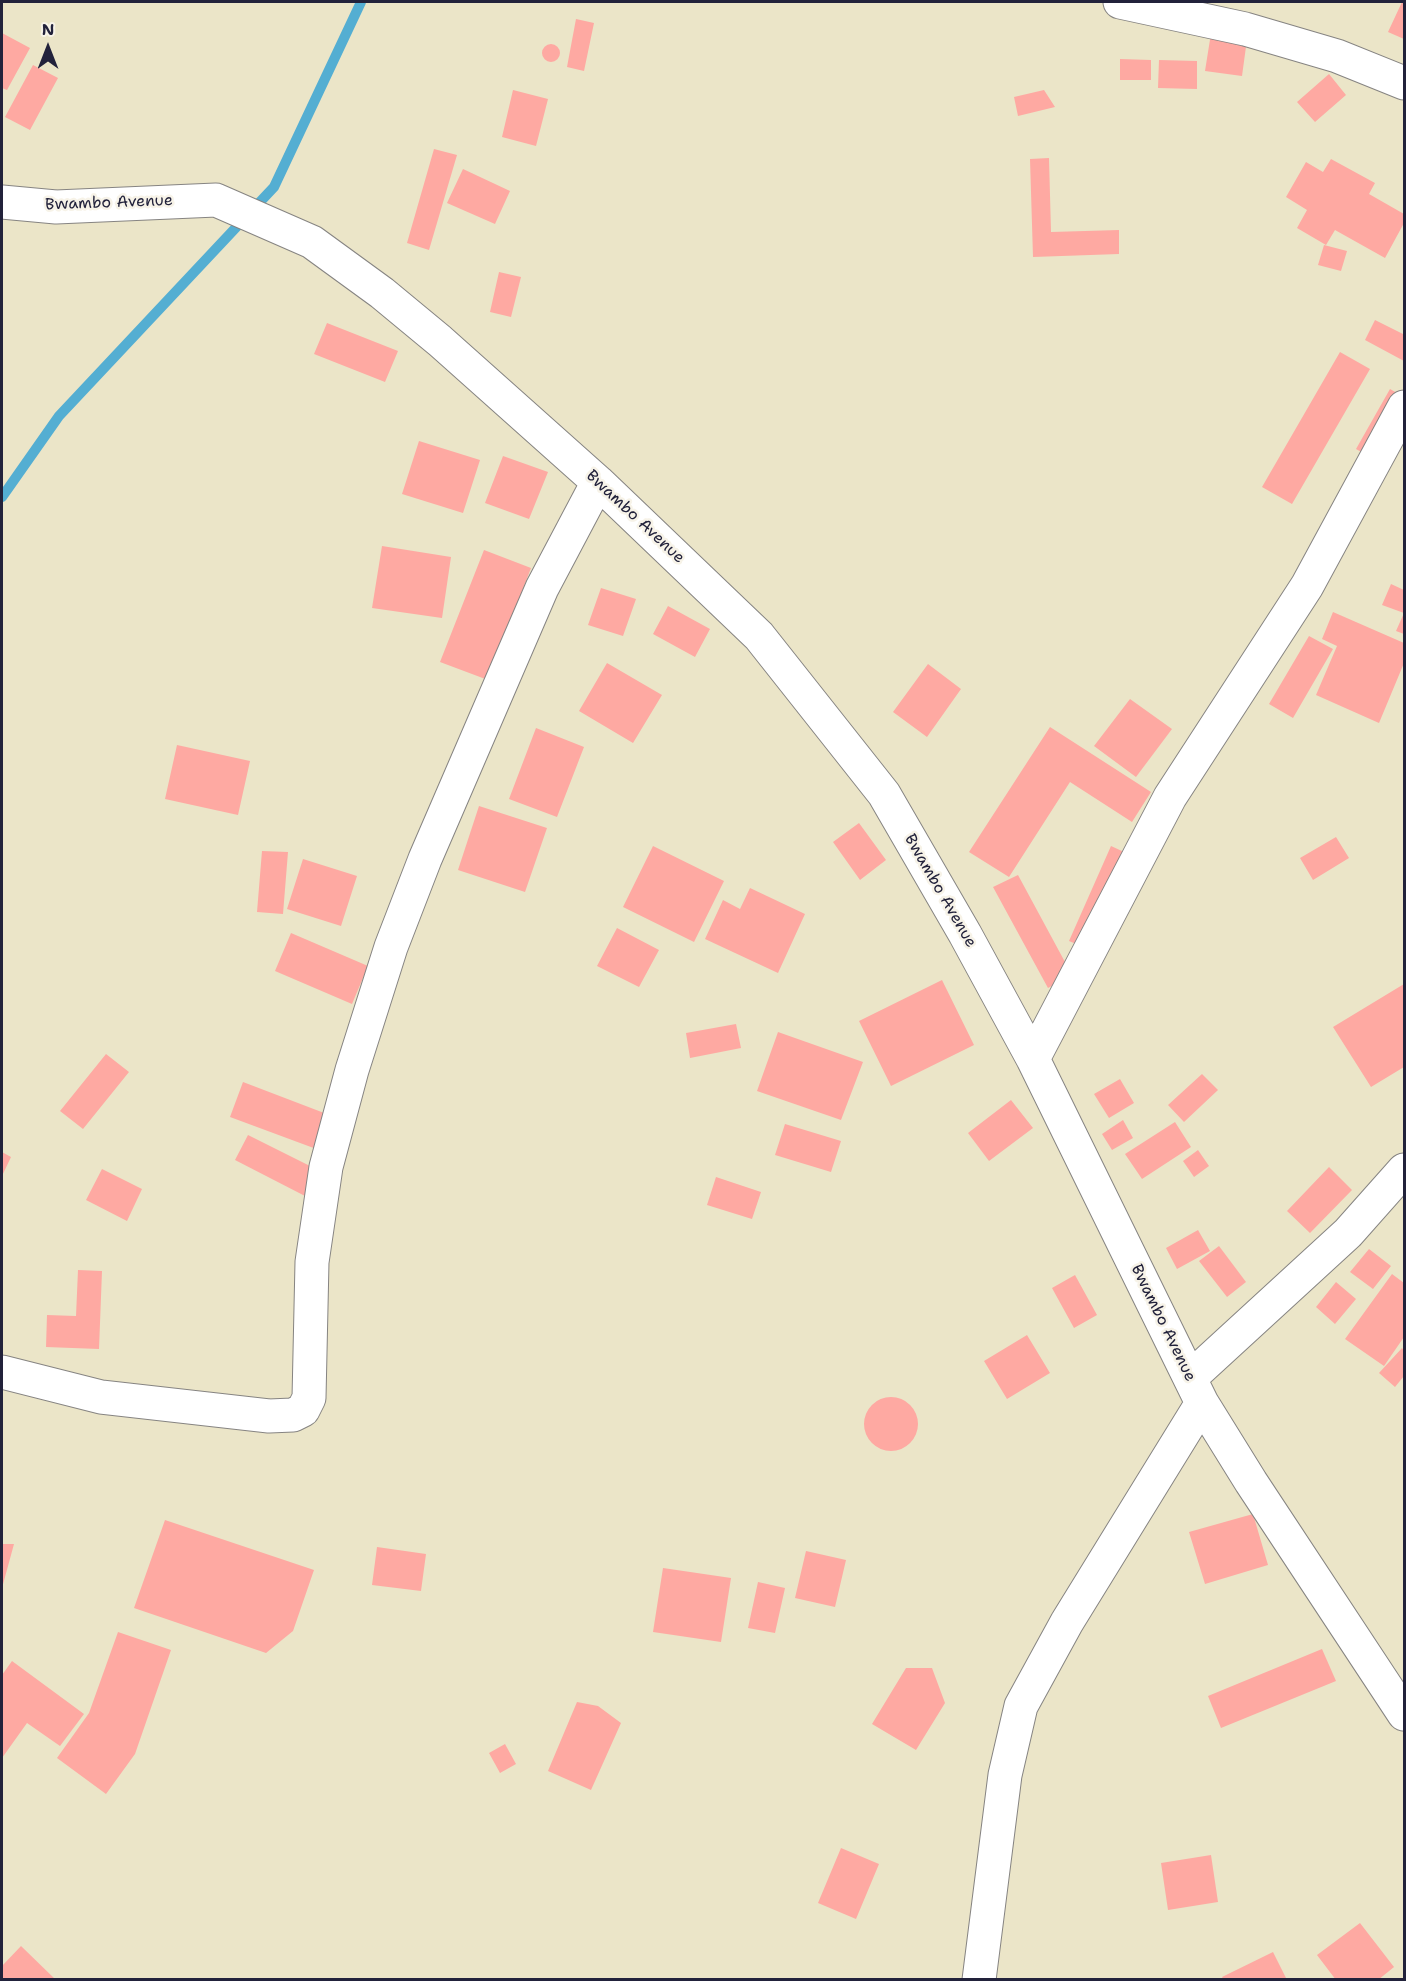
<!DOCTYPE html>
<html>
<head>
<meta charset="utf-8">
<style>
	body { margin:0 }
	#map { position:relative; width:1406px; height:1981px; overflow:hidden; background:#ebe5c8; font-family:"Shantell Sans",sans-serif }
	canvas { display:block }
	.frame { position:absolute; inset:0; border:3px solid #22223b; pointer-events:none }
	.north { position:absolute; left:18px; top:18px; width:60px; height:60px; -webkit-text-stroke:4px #f7f3e8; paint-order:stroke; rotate:0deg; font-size:16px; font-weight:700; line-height:24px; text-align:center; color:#22223b }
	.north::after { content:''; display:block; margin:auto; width:21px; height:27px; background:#22223b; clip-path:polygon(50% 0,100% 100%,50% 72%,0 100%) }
</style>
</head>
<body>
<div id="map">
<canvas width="1406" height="1981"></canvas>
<div class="frame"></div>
<div class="north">N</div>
</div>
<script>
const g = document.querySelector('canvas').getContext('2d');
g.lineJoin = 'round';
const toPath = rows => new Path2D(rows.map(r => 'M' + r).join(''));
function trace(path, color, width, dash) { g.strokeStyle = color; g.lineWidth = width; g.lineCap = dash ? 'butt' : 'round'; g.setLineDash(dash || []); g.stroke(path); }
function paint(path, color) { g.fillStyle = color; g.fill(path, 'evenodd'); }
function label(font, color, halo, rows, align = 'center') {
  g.font = font + ' "Shantell Sans",sans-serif'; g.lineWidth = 5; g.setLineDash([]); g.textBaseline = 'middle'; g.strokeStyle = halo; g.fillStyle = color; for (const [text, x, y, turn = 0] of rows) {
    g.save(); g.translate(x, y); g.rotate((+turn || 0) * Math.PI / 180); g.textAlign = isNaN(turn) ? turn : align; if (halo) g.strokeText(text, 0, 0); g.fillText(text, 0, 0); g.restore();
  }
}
const stream = toPath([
	[2,497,59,416,274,187,361,2]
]);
const building = toPath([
	[1402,2,1404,2,1404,39,1388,32],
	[576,19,594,23,584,71,567,67],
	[1212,27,1248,32,1242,76,1205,71],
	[2,33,30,48,7,90,2,88],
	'542 53a9 9 0 1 1 18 0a9 9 0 1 1-18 0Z',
	[1120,59,1151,60,1151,80,1120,80],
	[1159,60,1197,61,1197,89,1158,88],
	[33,65,58,78,30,130,5,117],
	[1329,74,1346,95,1315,122,1297,102],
	[513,90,548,99,536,146,502,137],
	[1044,90,1055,107,1018,116,1014,97],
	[434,149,457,155,429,250,407,243],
	[1049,158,1051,232,1119,230,1119,254,1033,257,1030,159],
	[1331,159,1375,183,1369,194,1404,214,1404,223,1385,258,1335,230,1326,245,1297,228,1307,210,1286,197,1306,162,1323,172],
	[463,169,510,191,495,224,447,203],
	[1324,245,1347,251,1341,271,1318,265],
	[499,272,521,277,511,317,490,312],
	[1375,320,1403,334,1404,331,1404,361,1365,340],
	[327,323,398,351,385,382,314,354],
	[1340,352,1370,369,1292,504,1262,487],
	[1390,389,1404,397,1372,458,1356,449],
	[419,441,480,460,463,513,402,494],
	[503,456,548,472,529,519,485,503],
	[382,546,451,557,442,618,372,608],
	[484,550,531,568,488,680,440,662],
	[1391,584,1404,590,1404,634,1396,631,1404,613,1382,605],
	[601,588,636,599,623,636,588,625],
	[668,606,710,629,695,657,653,634],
	[1333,612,1404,643,1404,663,1379,723,1316,695,1337,646,1322,639],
	[1309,636,1333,649,1293,718,1269,704],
	[607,663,662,695,633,743,579,711],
	[928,664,961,689,927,737,893,712],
	[1130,699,1172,729,1136,777,1094,746],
	[1050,727,1151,792,1132,822,1070,782,1009,877,969,852],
	[536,728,584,747,557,817,509,799],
	[177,745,250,761,238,815,165,799],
	[479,806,547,828,525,892,458,870],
	[859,823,886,860,860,880,833,842],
	[1336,837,1349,858,1313,880,1300,858],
	[653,846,724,881,694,942,623,907],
	[1111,846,1135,857,1093,951,1069,941],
	[262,851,288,852,283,914,257,912],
	[303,859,357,876,341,926,287,909],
	[1018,875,1072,975,1048,988,993,887],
	[750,888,805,914,778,973,705,939,723,900,740,909],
	[617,928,659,950,639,987,597,966],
	[291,933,368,966,352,1004,275,971],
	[942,980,974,1045,891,1086,859,1021],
	[1404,984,1404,1067,1371,1087,1333,1027],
	[736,1024,741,1048,690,1058,686,1033],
	[778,1032,863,1062,841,1120,757,1091],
	[106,1054,129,1072,83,1129,60,1111],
	[1202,1074,1218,1090,1184,1122,1168,1105],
	[1120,1079,1134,1103,1109,1118,1094,1094],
	[243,1082,332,1116,319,1150,230,1117],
	[1011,1100,1033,1128,989,1161,968,1133],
	[1123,1120,1133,1138,1112,1150,1102,1134],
	[1175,1122,1191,1147,1142,1179,1125,1154],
	[785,1124,841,1141,831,1172,775,1155],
	[248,1135,318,1170,305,1196,235,1160],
	[1198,1150,1209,1166,1194,1177,1183,1161],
	[2,1152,11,1157,2,1176],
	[1329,1167,1352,1190,1310,1233,1287,1211],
	[102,1169,142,1189,127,1221,86,1200],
	[716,1177,761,1192,752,1219,707,1205],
	[1198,1230,1210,1251,1177,1269,1166,1248],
	[1219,1246,1246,1282,1227,1297,1199,1261],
	[1369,1249,1391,1266,1373,1289,1350,1272],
	[78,1270,102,1271,99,1349,46,1347,47,1315,76,1316],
	[1392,1274,1404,1283,1404,1337,1384,1366,1345,1339],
	[1075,1275,1097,1315,1074,1328,1052,1288],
	[1336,1282,1356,1299,1335,1324,1316,1307],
	[1027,1335,1050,1373,1007,1399,984,1361],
	[1402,1348,1404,1351,1404,1376,1395,1387,1379,1373],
	'864 1424a27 27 0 1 1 54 0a27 27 0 1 1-54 0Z',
	[1253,1514,1268,1565,1205,1584,1189,1532],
	[165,1520,314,1570,293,1631,266,1653,134,1608],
	[2,1544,14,1544,2,1588],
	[377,1547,426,1554,421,1591,372,1585],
	[806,1551,846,1560,835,1607,795,1598],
	[663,1568,731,1578,721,1642,653,1632],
	[758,1582,785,1588,775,1633,748,1628],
	[118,1632,171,1650,135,1754,106,1794,57,1758,89,1713],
	[1322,1649,1336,1681,1221,1728,1208,1696],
	[12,1661,84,1714,60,1746,27,1723,2,1758,2,1675],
	[906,1668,932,1668,945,1703,916,1750,872,1724],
	[577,1702,598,1706,621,1723,591,1790,548,1771],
	[505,1744,516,1764,500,1773,489,1753],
	[841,1848,879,1864,856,1919,818,1903],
	[1211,1855,1218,1902,1168,1910,1161,1863],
	[1360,1923,1394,1967,1378,1980,1336,1980,1317,1955],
	[21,1946,56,1980,2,1980,2,1966],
	[1273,1952,1287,1980,1224,1980,1222,1977]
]);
const minor = toPath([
	[1120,2,1245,29,1337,56,1404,83],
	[2,202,56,207,216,200,312,242,382,293,440,341,598,482,759,636,884,794,965,934,1033,1059,1202,1403,1251,1482,1404,1714],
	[1033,1059,1170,797,1307,586,1404,407],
	[2,1372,101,1397,269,1416,293,1415,303,1410,309,1398,312,1262,326,1167,352,1070,391,947,425,859,542,588,598,482],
	[1190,1378,1348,1233,1404,1170],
	[979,1980,1005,1775,1021,1706,1067,1622,1202,1403]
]);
const streetNames = [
	["Bwambo Avenue",109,203,-2],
	["Bwambo Avenue",635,517,43],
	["Bwambo Avenue",940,891,60],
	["Bwambo Avenue",1163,1323,64]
];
trace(stream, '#54aed2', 10);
paint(building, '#fea9a2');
trace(minor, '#868482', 35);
trace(minor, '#fff', 33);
label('16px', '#22223b', '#f7f3e8', streetNames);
</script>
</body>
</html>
